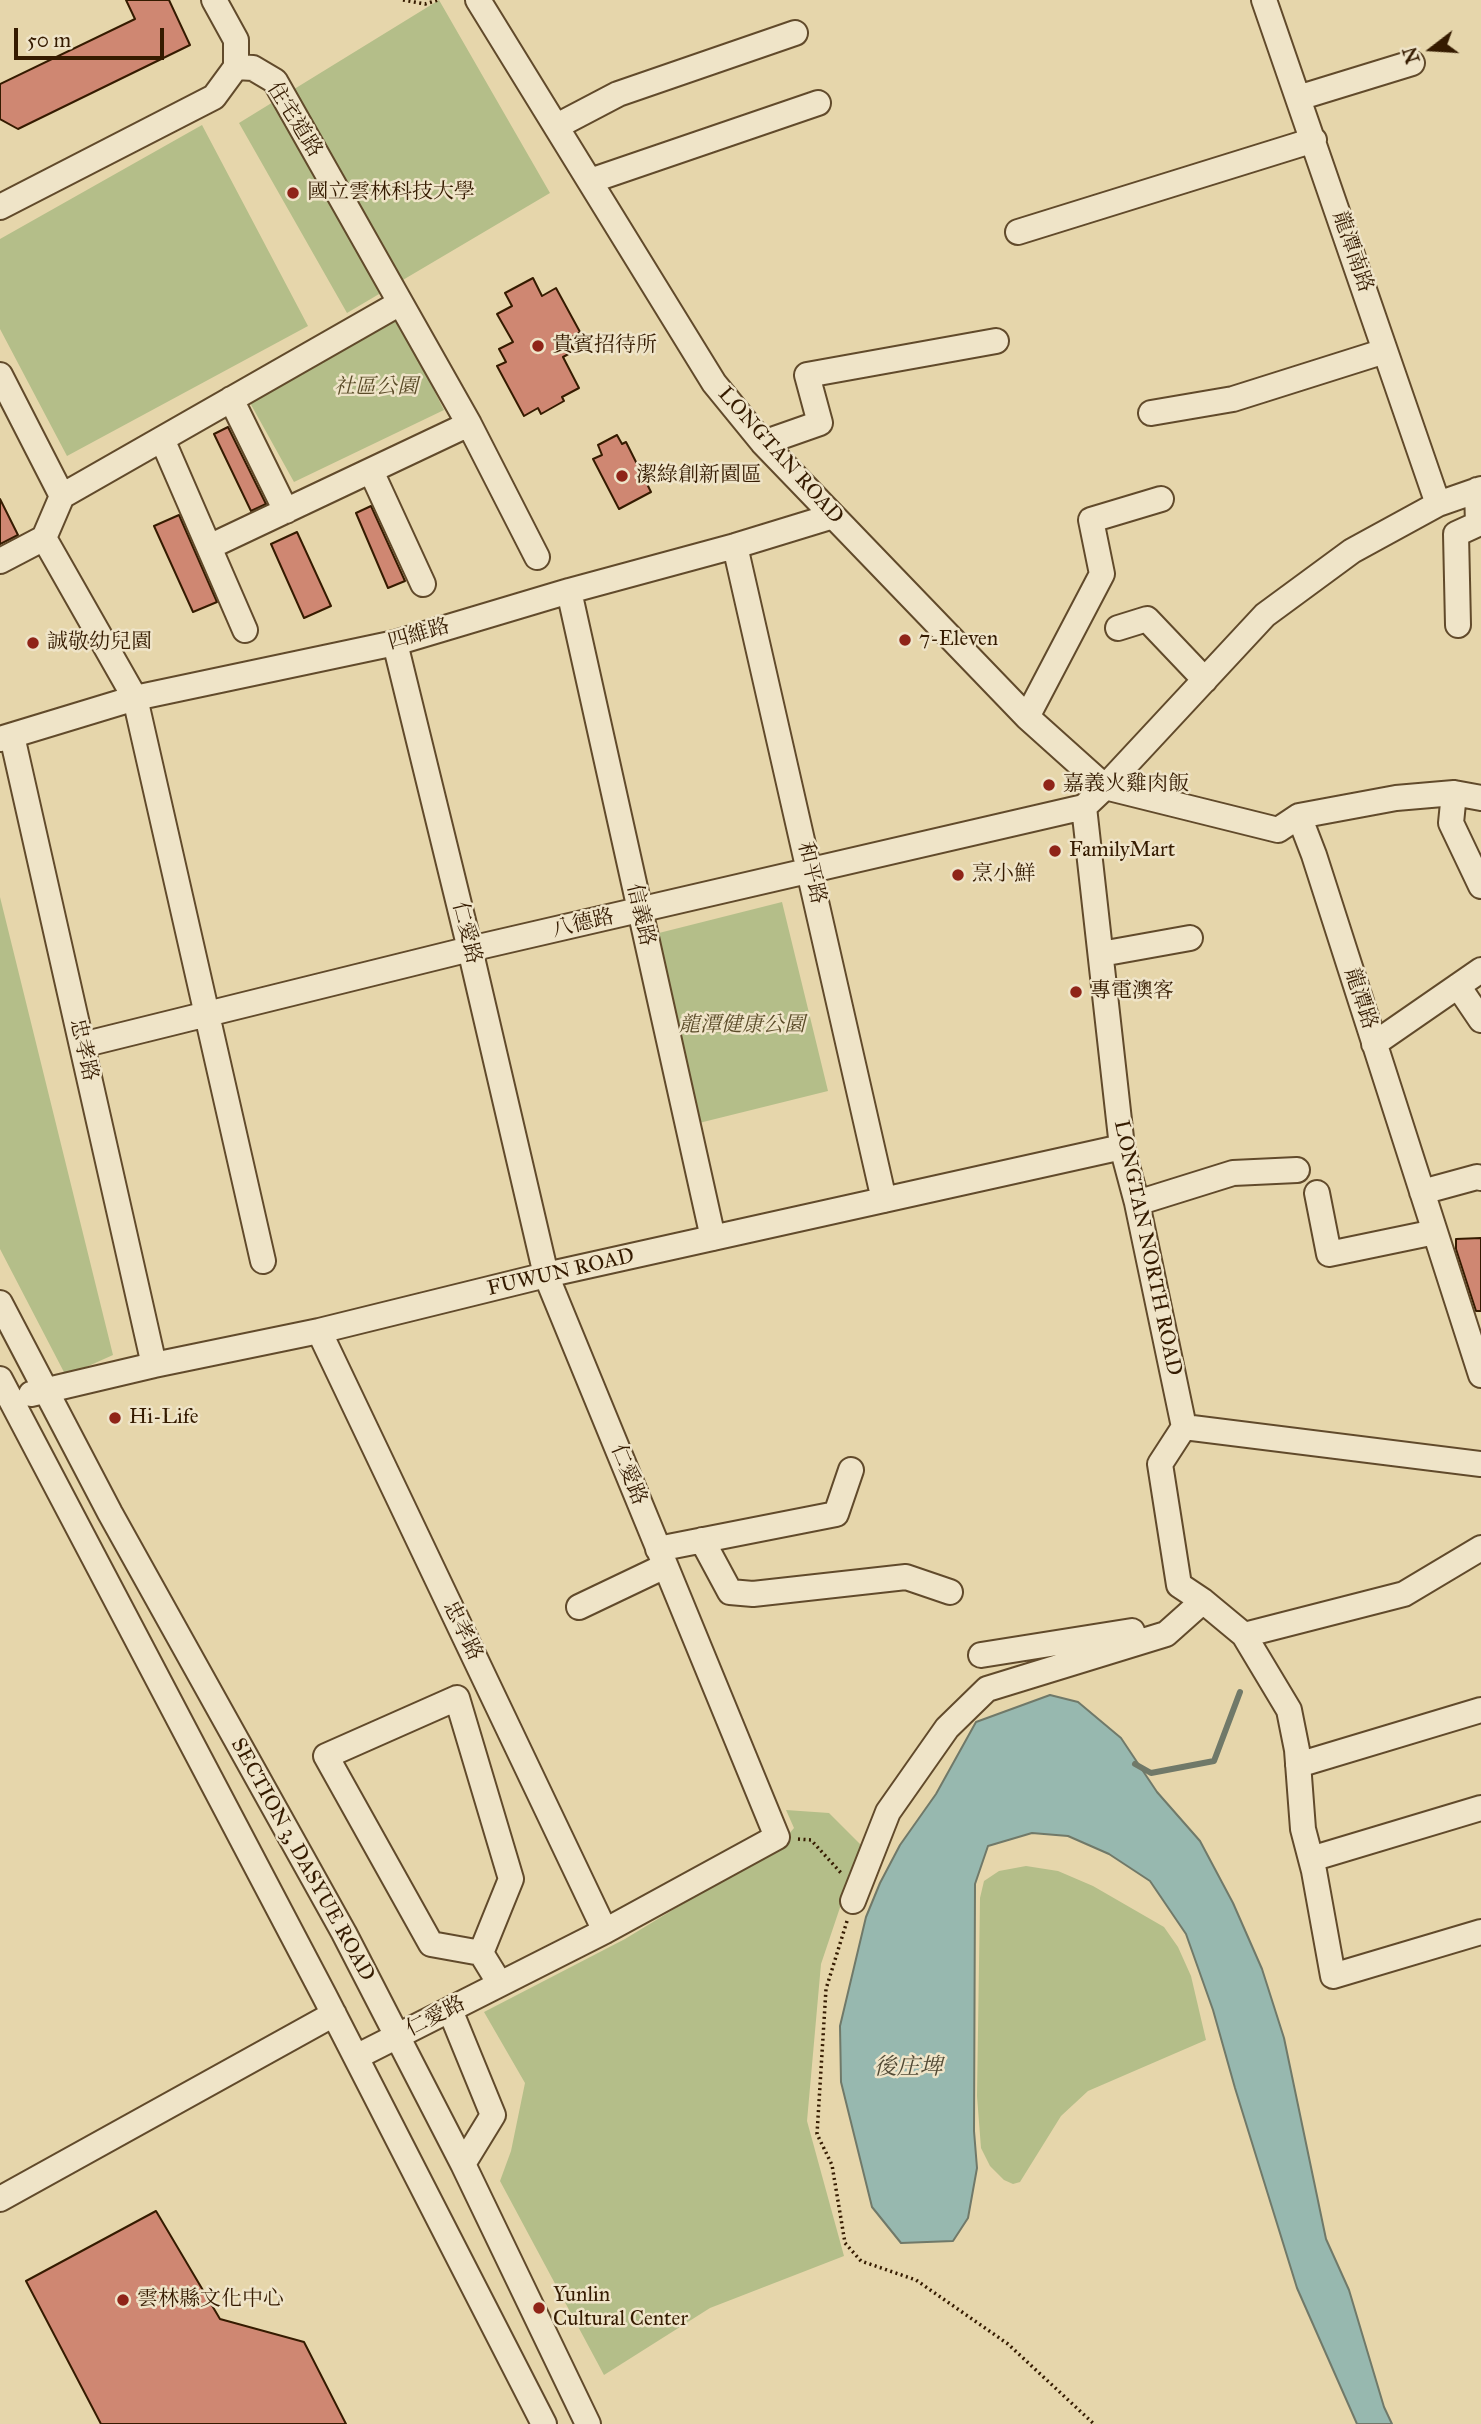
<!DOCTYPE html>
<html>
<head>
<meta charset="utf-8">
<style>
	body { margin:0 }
	#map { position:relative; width:1481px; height:2424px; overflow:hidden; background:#e6d6ab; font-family:"IM FELL Great Primer",serif }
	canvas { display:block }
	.north { position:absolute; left:1397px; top:14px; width:70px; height:70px; -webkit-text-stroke:5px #efe4c8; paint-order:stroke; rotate:253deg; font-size:19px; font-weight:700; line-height:28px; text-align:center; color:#351b00 }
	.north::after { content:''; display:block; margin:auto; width:24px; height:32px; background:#351b00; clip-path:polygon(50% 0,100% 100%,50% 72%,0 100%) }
	.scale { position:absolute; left:14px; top:28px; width:150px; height:32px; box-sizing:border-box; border:4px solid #351b00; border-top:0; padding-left:9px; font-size:21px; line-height:24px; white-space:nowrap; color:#351b00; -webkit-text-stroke:5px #efe4c8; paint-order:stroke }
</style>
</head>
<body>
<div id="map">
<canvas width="1481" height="2424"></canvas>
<div class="north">N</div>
<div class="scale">50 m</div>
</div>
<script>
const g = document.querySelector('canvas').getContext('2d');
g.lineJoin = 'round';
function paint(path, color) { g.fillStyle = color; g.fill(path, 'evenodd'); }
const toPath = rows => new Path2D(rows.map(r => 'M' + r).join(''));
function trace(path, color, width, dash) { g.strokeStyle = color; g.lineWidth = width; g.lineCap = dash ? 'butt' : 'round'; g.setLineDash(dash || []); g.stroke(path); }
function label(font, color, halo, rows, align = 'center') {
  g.font = font + ' "IM FELL Great Primer","Noto Serif TC",serif'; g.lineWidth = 5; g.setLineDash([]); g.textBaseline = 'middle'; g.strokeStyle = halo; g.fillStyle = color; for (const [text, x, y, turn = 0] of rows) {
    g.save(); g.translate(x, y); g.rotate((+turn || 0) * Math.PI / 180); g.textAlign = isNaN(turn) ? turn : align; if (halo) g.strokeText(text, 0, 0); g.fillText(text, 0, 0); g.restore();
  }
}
const green = toPath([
	[439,0,550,193,347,313,239,123],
	[202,125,308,326,67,456,0,329,0,239],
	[398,319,444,410,294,482,249,401],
	[0,897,113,1355,66,1376,0,1249],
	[782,902,828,1091,695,1124,651,935],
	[786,1810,829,1813,861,1845,821,1964,807,2121,844,2256,710,2308,604,2375,500,2181,511,2151,525,2083,484,2012,625,1939,779,1845,794,1828],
	[1026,1866,1058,1871,1093,1886,1164,1927,1178,1947,1191,1976,1206,2040,1088,2091,1061,2116,1020,2182,1013,2184,1004,2180,990,2166,981,2148,977,2096,980,1898,984,1881,999,1871]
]);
const water = toPath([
	[1050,1695,1078,1702,1121,1738,1157,1792,1200,1841,1233,1903,1262,1969,1284,2038,1326,2239,1349,2290,1384,2407,1392,2424,1357,2424,1297,2288,1235,2088,1213,2010,1186,1934,1150,1881,1109,1854,1068,1836,1032,1833,988,1846,975,1884,974,2131,977,2168,968,2218,953,2241,901,2243,872,2207,841,2082,840,2026,866,1917,880,1883,900,1845,936,1794,976,1722,1050,1695]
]);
const stream = toPath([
	[1135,1764,1151,1773,1214,1761,1240,1692]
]);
const building = toPath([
	[126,0,169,0,190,45,18,129,0,119,0,84,135,19,126,0],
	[533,278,542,296,556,288,580,332,568,339,574,351,563,357,579,388,562,397,564,401,541,414,538,408,524,416,497,366,506,362,499,349,513,342,497,314,512,306,505,293,533,278],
	[228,427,266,504,251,511,214,434,228,427],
	[617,435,622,444,626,442,651,492,619,509,593,459,602,455,598,445,617,435],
	[0,499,18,535,0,544,0,499],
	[371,506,405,581,388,588,356,513,371,506],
	[179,515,217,602,193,612,154,526,179,515],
	[297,532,331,606,304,618,271,544,297,532],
	[1481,1238,1481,1311,1476,1311,1456,1249,1456,1239,1481,1238],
	[156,2211,220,2319,304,2342,346,2424,101,2424,26,2281,156,2211]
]);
const path = toPath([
	[403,0,425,4,438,0],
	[798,1839,811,1840,842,1874],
	[847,1921,826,1989,817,2134,832,2165,845,2243,861,2261,916,2280,1008,2344,1094,2424]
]);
const minor = toPath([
	[478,0,714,383,763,443,1027,717,1105,787,1278,830,1299,816,1314,855,1481,1375],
	[1264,0,1438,504],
	[236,67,253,68,275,81,469,424,537,557],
	[1298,98,1412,63],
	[557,126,618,94,795,33],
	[590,181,818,103],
	[0,207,214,97,236,67,236,40,214,0],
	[1018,232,1314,140],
	[0,375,62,496,44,538,135,698,263,1261],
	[231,399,286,511],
	[1151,413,1233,399,1385,351],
	[162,439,245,630],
	[763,443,820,423,807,375,996,341],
	[371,471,423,584],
	[1481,489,1438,504,1352,551,1265,615,1105,787,1084,807,1122,1147,1137,1203,1184,1427,1160,1464,1179,1585,1203,1601,1244,1635,1289,1710,1297,1750,1303,1829,1314,1871,1333,1976,1481,1932],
	[62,496,400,303],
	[735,546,884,1200],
	[209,547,469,424],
	[0,561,44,538],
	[569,591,713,1238],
	[1458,625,1456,534,1478,524,1477,490],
	[1118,628,1147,619,1205,680],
	[1027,717,1102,574,1091,520,1161,499],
	[12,736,154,1365],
	[0,739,135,698,395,643,569,591,735,546,833,516],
	[1454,793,1451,823,1481,886],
	[1299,816,1396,798,1454,793,1481,798],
	[1101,954,1190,938],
	[1458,986,1481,1020],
	[1374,1044,1481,970],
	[82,1045,470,949,1084,807],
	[1422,1192,1477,1177,1481,1178],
	[1317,1193,1329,1254,1435,1232],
	[1137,1203,1233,1173,1297,1170],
	[0,1303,110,1513,344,1933,463,2164,588,2424],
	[319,1331,605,1931],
	[0,1379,324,1995,544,2424],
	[31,1394,154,1365,319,1331,546,1275,1122,1147],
	[1184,1427,1481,1464],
	[702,1540,730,1592,753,1594,906,1577,950,1592],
	[658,1549,836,1514,851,1470],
	[579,1607,665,1566],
	[1244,1635,1404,1594,1481,1548],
	[981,1655,1132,1631],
	[1298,1765,1481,1710],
	[1311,1859,1481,1808],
	[853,1901,888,1812,947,1728,987,1689,1166,1634,1203,1601],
	[481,1953,511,1879,457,1698,326,1756,431,1944,481,1953,500,1984],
	[450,2010,493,2115,463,2164],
	[356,2057,605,1931,777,1837,546,1275,470,949,395,643],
	[0,2199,334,2014]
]);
const markers = [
	[293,193,7,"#8f2418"],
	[538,346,7,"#8f2418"],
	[622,476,7,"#8f2418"],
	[905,640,7,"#8f2418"],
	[33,643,7,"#8f2418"],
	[1049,785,7,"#8f2418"],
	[1055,851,7,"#8f2418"],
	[958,875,7,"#8f2418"],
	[1076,992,7,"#8f2418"],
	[115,1418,7,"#8f2418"],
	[123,2300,7,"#8f2418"],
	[539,2308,7,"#8f2418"]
];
const streetNames = [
	["住宅道路",294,120,58],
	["龍潭南路",1352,252,71],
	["LONGTAN ROAD",780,456,48],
	["四維路",419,635,-16],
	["和平路",811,873,77],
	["信義路",640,915,77],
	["八德路",583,924,-13],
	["仁愛路",466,933,76],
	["龍潭路",1360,999,72],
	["忠孝路",83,1050,77],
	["LONGTAN NORTH ROAD",1147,1248,78],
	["FUWUN ROAD",561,1273,-13],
	["仁愛路",628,1475,68],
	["忠孝路",462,1631,64],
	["SECTION 3, DASYUE ROAD",302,1860,61],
	["仁愛路",436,2017,-27]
];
const poiNames = [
	["國立雲林科技大學",307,193],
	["貴賓招待所",552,346],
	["潔綠創新園區",636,476],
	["7-Eleven",919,640],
	["誠敬幼兒園",47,643],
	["嘉義火雞肉飯",1063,785],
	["FamilyMart",1069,851],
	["烹小鮮",972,875],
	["專電澳客",1090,992],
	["Hi-Life",129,1418],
	["Yunlin",553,2296],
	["Cultural Center",553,2320],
	["雲林縣文化中心",137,2300]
];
const parkNames = [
	["社區公園",376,388],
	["龍潭健康公園",742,1026]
];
const waterNames = [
	["後庄埤",908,2068]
];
paint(green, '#b4be89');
paint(water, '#97b8af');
trace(water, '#707969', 2);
trace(stream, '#707969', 6);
paint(building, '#cf8772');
trace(building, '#351b00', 2);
trace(minor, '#614a2b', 28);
trace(path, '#351b00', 3.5, [2, 3.5]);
trace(minor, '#efe4c8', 24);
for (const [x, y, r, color] of markers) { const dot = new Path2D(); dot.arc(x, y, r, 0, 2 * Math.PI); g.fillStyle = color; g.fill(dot); trace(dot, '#efe4c8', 2.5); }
label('21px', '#351b00', '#efe4c8', streetNames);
label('21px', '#351b00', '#efe4c8', poiNames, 'left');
label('italic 21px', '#5b4c29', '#efe4c8', parkNames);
label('italic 23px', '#524a35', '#efe4c8', waterNames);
</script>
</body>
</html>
